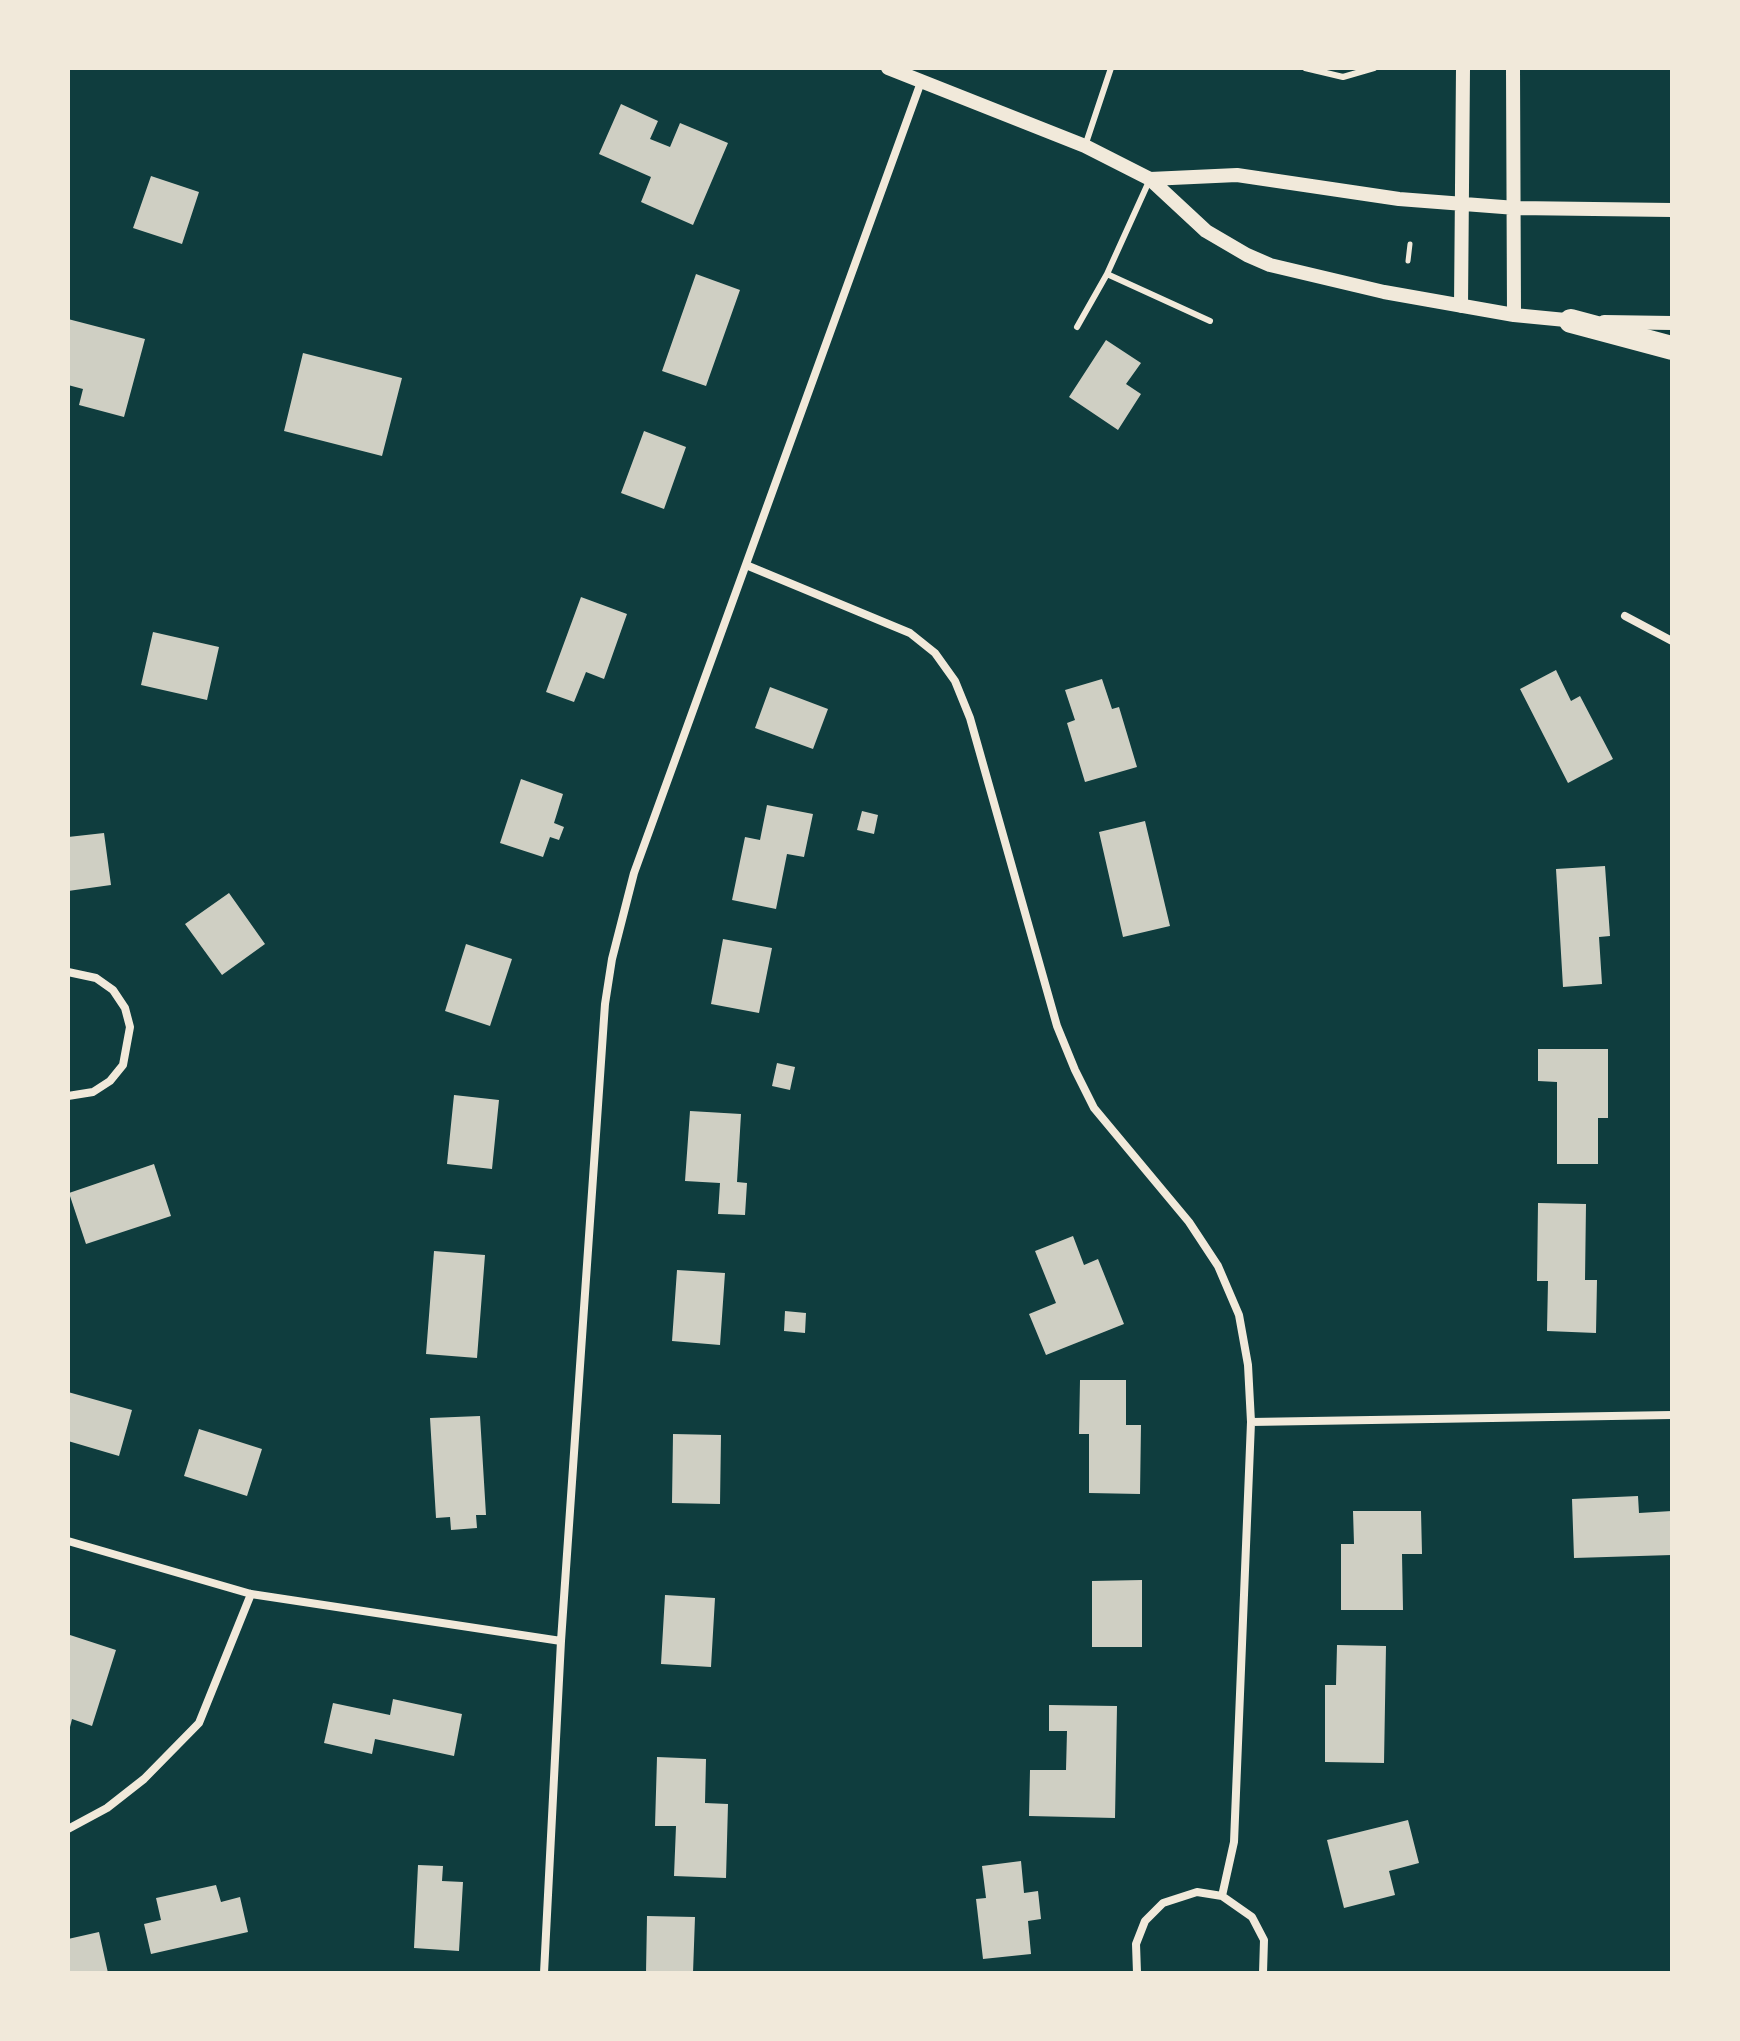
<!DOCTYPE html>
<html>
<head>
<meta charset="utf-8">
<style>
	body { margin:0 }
	#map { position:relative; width:1740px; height:2041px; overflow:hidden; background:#0f3d3e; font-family:Montserrat,sans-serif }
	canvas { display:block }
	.frame { position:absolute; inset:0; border:70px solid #f1e9da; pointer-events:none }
</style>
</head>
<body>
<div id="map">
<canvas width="1740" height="2041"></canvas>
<div class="frame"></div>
</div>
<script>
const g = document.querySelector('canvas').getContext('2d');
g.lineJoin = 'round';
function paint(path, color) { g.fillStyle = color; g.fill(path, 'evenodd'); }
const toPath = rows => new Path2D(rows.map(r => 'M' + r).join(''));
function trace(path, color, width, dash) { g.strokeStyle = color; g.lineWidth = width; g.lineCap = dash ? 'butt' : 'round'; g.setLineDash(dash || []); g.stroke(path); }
const building = toPath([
	[621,104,658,121,650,139,670,147,680,123,728,143,693,225,641,202,651,177,599,154],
	[151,176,199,192,182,244,133,228],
	[696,274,740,290,706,386,662,371],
	[68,319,145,339,124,417,79,405,83,389,68,385],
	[1106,340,1141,363,1126,384,1141,394,1118,430,1069,397],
	[303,353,402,378,382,456,284,431],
	[644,431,686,447,664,509,621,493],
	[581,597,627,614,604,679,586,672,574,702,546,692],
	[153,632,219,647,207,700,141,685],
	[1556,670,1571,701,1580,696,1613,759,1568,783,1520,689],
	[1102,679,1112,709,1119,707,1137,767,1085,782,1067,723,1075,720,1065,690],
	[770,687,828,709,813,749,755,728],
	[521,779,563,794,554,823,564,827,559,840,550,837,543,857,500,843],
	[767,805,813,814,804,857,787,854,776,909,732,900,745,837,760,840],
	[862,811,878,815,874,834,857,830],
	[1145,821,1170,926,1123,937,1099,832],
	[104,833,111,885,68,891,68,837],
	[1605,866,1610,936,1599,937,1602,984,1563,987,1556,869],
	[229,893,265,944,222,975,185,924],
	[723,939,772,948,759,1013,711,1004],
	[466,944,512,959,490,1026,445,1011],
	[1538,1049,1608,1049,1608,1118,1598,1118,1598,1164,1557,1164,1557,1082,1538,1081],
	[777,1063,795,1067,790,1090,772,1086],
	[454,1095,499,1100,492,1169,447,1164],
	[690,1111,741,1114,737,1182,747,1183,745,1215,718,1214,720,1183,685,1181],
	[154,1164,171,1216,86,1244,69,1193],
	[1538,1203,1586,1204,1585,1280,1597,1280,1596,1333,1547,1331,1548,1281,1537,1281],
	[1073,1236,1084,1265,1098,1259,1124,1324,1046,1355,1029,1314,1056,1303,1035,1251],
	[434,1251,485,1255,477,1358,426,1354],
	[677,1270,725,1273,720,1345,672,1341],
	[785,1311,806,1313,805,1333,784,1331],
	[1080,1380,1126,1380,1126,1425,1141,1425,1140,1494,1089,1493,1089,1434,1079,1434],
	[68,1392,132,1410,119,1456,68,1441],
	[480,1416,486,1515,476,1515,477,1528,451,1530,450,1517,436,1518,430,1418],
	[199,1429,262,1449,247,1496,184,1476],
	[673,1434,721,1435,720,1504,672,1503],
	[1638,1496,1639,1513,1672,1511,1672,1555,1574,1558,1572,1499],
	[1353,1511,1421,1511,1422,1554,1402,1554,1403,1610,1341,1610,1341,1544,1354,1544],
	[1142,1580,1142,1647,1092,1647,1092,1581],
	[665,1595,715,1598,711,1667,661,1664],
	[70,1635,116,1650,92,1726,72,1719,69,1731],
	[1337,1645,1386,1646,1384,1763,1325,1762,1325,1685,1336,1685],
	[393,1699,462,1714,454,1756,375,1739,372,1754,324,1743,333,1703,390,1715],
	[1049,1705,1117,1706,1115,1818,1029,1816,1030,1770,1066,1770,1067,1731,1049,1731],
	[657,1757,706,1759,705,1803,728,1804,726,1878,674,1876,676,1826,655,1826],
	[1408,1820,1419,1863,1389,1871,1395,1895,1344,1908,1327,1840],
	[1021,1861,1024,1893,1038,1891,1041,1919,1028,1921,1031,1954,983,1959,976,1899,986,1898,982,1866],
	[418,1865,443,1866,442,1881,463,1882,459,1951,414,1948],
	[216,1885,221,1902,240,1897,248,1932,151,1954,144,1924,161,1920,156,1898],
	[647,1916,695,1917,693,1973,646,1973],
	[99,1932,108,1973,68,1973,68,1939]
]);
const path = toPath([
	[1408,261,1410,244]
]);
const service = toPath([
	[1305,68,1343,77,1374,68],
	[1085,146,1111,68],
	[1107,274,1210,321],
	[1077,327,1107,274,1150,179]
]);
const minor = toPath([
	[746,565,910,633,935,653,955,681,970,718,1057,1026,1075,1070,1094,1108,1189,1222,1218,1266,1239,1315,1248,1365,1251,1422,1234,1842,1222,1896],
	[1625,616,1672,641],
	[68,972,96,978,113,990,125,1008,130,1027,123,1065,110,1081,93,1092,68,1096],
	[1251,1422,1672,1415],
	[68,1541,251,1594,561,1641],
	[68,1829,107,1808,144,1779,199,1723,251,1594],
	[544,1973,561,1641,605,1004,612,959,634,873,921,82],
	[1137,1973,1136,1944,1145,1921,1163,1903,1197,1892,1222,1896,1252,1917,1264,1940,1263,1973]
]);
const tertiary = toPath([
	[888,68,1085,146,1150,179,1206,231,1247,255,1270,265,1384,292,1514,315,1576,321],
	[1513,68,1514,315],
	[1150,179,1237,175,1399,199,1516,208,1672,210],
	[1461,306,1463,68],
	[1604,322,1672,323]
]);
const motorway = toPath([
	[1571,321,1672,348]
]);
paint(building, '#cfcfc3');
trace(path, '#f1e9da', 5);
trace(service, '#f1e9da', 6);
trace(minor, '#f1e9da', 8);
trace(tertiary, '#f1e9da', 14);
trace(motorway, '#f1e9da', 24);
</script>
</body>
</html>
